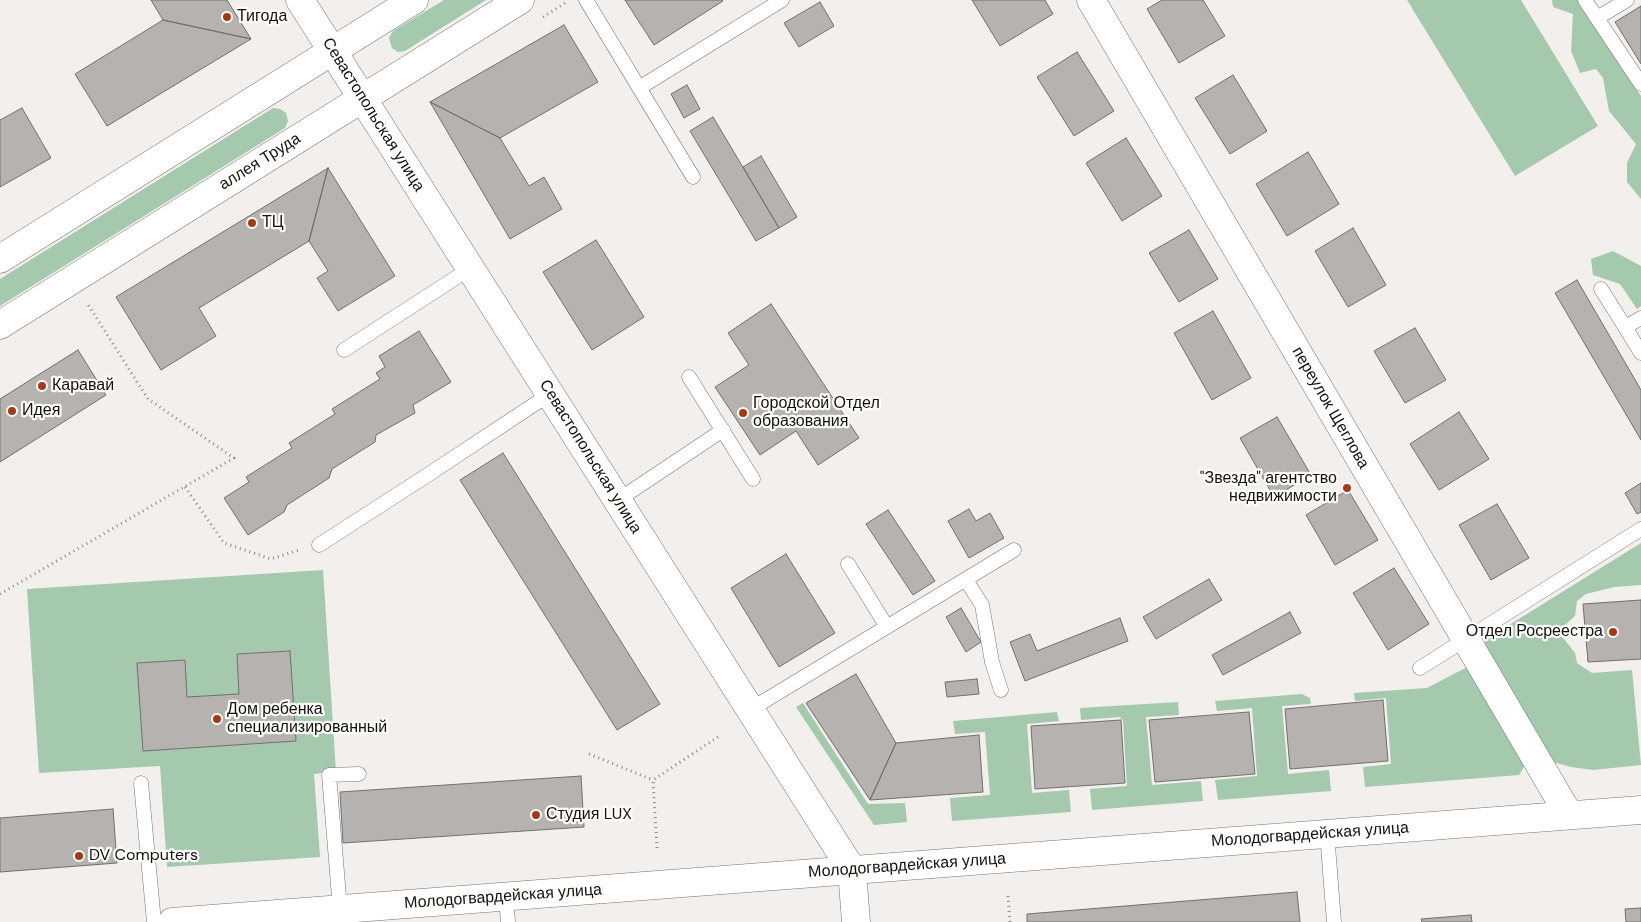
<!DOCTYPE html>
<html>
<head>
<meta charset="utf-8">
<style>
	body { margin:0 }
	canvas { display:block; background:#f2efed }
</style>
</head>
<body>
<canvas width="1641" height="922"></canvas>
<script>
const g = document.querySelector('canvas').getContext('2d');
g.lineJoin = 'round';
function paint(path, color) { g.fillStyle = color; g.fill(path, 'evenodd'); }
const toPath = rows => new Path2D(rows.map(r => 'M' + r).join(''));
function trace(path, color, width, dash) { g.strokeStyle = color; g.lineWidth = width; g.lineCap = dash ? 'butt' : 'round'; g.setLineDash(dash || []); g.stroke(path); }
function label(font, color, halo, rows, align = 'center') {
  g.font = font + ' "DM Sans",sans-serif'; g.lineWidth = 4.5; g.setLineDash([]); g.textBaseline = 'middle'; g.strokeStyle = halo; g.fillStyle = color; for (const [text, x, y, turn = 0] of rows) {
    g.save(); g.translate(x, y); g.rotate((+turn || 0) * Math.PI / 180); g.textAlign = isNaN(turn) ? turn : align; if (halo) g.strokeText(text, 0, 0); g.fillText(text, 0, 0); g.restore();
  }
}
const green = toPath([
	[444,0,486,0,405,51,398,52,392,48,389,38,393,31],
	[1407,0,1521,0,1598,126,1515,176],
	[1552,0,1578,0,1641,96,1641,199,1627,182,1627,163,1636,144,1609,111,1603,78,1596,69,1580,73,1571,51,1573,14,1553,7],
	[273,108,280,109,286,113,288,121,285,128,0,306,0,279],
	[1613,251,1641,266,1641,306,1637,309,1620,284,1593,275,1591,259],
	[1641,543,1641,585,1614,587,1586,594,1577,601,1575,616,1565,625,1560,634,1575,653,1577,663,1592,673,1632,670,1641,765,1593,770,1571,767,1546,760,1482,652,1485,640],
	[323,570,336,772,314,774,320,857,167,867,160,766,39,773,27,589],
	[1471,665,1528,760,1519,775,1365,787,1363,767,1391,764,1386,698,1355,701,1354,693,1427,688],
	[1302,694,1310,698,1311,704,1282,706,1288,774,1329,770,1331,791,1218,800,1215,780,1257,776,1252,708,1217,711,1215,701],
	[1178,702,1179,715,1146,717,1152,785,1201,781,1203,801,1092,810,1090,789,1127,786,1123,720,1120,717,1081,720,1080,708],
	[803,703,868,804,905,803,907,822,874,825,796,707],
	[1057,712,1059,721,1027,724,1032,793,1069,790,1071,812,952,821,950,798,990,795,985,732,955,734,953,721]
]);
const building = toPath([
	[151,0,227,0,251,39,163,20,151,0],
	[625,0,722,0,723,1,654,45,625,0],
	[972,0,1045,0,1053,14,1000,46,972,0],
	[1162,0,1203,0,1225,36,1179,63,1147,9,1162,0],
	[820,2,834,26,799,47,784,23,820,2],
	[1641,6,1641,64,1615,22,1641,6],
	[163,20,251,39,107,126,75,74,163,20],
	[564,25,598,82,500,138,430,102,564,25],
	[1077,52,1114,111,1074,136,1037,77,1077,52],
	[1233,75,1267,131,1230,154,1195,98,1233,75],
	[687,85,700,109,684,118,671,94,687,85],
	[430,102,500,138,529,186,544,177,562,209,510,239,430,102],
	[22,108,51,158,0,187,0,120,22,108],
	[713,117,779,228,756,241,690,131,713,117],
	[1126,138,1162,196,1122,221,1086,163,1126,138],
	[1308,152,1339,204,1287,236,1256,184,1308,152],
	[761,156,797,217,779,228,743,167,761,156],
	[328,168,395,276,338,311,317,278,328,271,309,241,328,168],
	[328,168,309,241,199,308,216,336,161,370,116,297,328,168],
	[1353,228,1386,285,1348,307,1315,251,1353,228],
	[1189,230,1218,279,1179,302,1149,253,1189,230],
	[596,240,644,317,592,350,543,272,596,240],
	[1577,280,1641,390,1641,440,1555,293,1577,280],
	[771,304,859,438,818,465,796,431,760,455,715,387,749,365,728,333,771,304],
	[1213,311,1251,378,1212,400,1174,333,1213,311],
	[1415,328,1446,380,1405,403,1374,351,1415,328],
	[419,331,451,382,413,405,415,413,376,435,375,442,332,469,329,478,287,505,284,512,248,535,224,498,249,482,246,477,292,448,289,443,335,414,332,409,380,379,376,373,385,367,379,356,419,331],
	[78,350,106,395,0,462,0,399,78,350],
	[1459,412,1489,459,1439,490,1410,444,1459,412],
	[1277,417,1311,475,1274,497,1240,438,1277,417],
	[503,453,660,704,617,730,460,480,503,453],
	[1641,483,1641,512,1637,514,1625,493,1641,483],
	[1348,490,1378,540,1335,565,1306,515,1348,490],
	[1497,504,1529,558,1491,580,1459,525,1497,504],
	[969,509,976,521,990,513,1004,538,969,558,948,521,969,509],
	[888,510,935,581,913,595,866,524,888,510],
	[786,554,835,633,779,667,731,588,786,554],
	[1394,568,1429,624,1388,650,1353,593,1394,568],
	[1209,579,1222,600,1156,639,1143,617,1209,579],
	[1641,600,1641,659,1588,662,1583,604,1641,600],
	[961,608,981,642,966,652,946,617,961,608],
	[1290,612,1301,633,1223,675,1212,655,1290,612],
	[1120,618,1128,641,1025,681,1010,642,1030,634,1037,651,1120,618],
	[290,651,296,741,143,751,137,663,185,660,187,697,239,694,237,654,290,651],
	[856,674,896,743,870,800,806,703,856,674],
	[977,679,979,694,947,697,945,682,977,679],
	[1383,700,1388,761,1290,769,1285,709,1383,700],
	[1249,712,1255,774,1155,782,1149,720,1249,712],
	[1121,720,1125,783,1035,789,1031,726,1121,720],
	[979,735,983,792,870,800,896,743,979,735],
	[581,776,584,827,343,843,340,792,581,776],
	[113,809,117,863,0,872,0,818,113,809],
	[1297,892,1300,922,1027,922,1027,914,1297,892],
	[1641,908,1641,922,1626,922,1625,909,1641,908],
	[1471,915,1472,922,1422,922,1421,919,1471,915]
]);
const path = toPath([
	[543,17,565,3],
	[185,487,224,543,271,559,299,550],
	[0,594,234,458,148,399,87,303],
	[589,754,653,780],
	[657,848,653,780,718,737],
	[1008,896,1010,922]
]);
const lane = toPath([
	[586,0,693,177],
	[1585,0,1641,84],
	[1597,18,1627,0],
	[639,88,782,0],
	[1601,289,1625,327],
	[1641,318,1625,327,1641,353],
	[344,350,471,268],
	[689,377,753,479],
	[618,500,723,430],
	[319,545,426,476,550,394],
	[848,564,887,627],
	[966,580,982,605,992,662,1001,690],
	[1420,668,1641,529],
	[751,709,1014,550],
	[141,783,154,922],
	[1327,833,1334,922],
	[506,897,508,922],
	[340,909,329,775,359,774]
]);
const street = toPath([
	[300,0,852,870,856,922],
	[1091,0,1569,815],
	[172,922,1641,810]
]);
const secondary = toPath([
	[0,259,414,0],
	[0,325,520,0]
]);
const markers = [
	[227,17,5,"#a23a1c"],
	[252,223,5,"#a23a1c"],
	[42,386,5,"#a23a1c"],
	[12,411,5,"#a23a1c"],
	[743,413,5,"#a23a1c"],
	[1347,488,5,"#a23a1c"],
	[1613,632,5,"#a23a1c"],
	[217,719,5,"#a23a1c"],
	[536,815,5,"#a23a1c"],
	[79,856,5,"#a23a1c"]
];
const poiNames = [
	["Тигода",237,17],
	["ТЦ",262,223],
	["Каравай",52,386],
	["Городской Отдел",753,404],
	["образования",753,422],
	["Идея",22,411],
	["\"Звезда\" агентство",1337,479,"right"],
	["недвижимости",1337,497,"right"],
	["Отдел Росреестра",1603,632,"right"],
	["Дом ребенка",227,710],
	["специализированный",227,728],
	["Студия LUX",546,815],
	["DV Computers",89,856]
];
const streetNames = [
	["Севастопольская улица",373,115,58],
	["аллея Труда",260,162,-32],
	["переулок Щеглова",1330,408,60],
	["Севастопольская улица",590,457,58],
	["Молодогвардейская улица",1310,835,-4],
	["Молодогвардейская улица",907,866,-4],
	["Молодогвардейская улица",503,897,-4]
];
paint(green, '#a4c9ac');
paint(building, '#b5b2b0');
trace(building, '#72706e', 1);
trace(lane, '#767472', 15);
trace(street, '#767472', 29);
trace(secondary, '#767472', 29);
trace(path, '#8d8b89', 3, [1, 4]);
trace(lane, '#fff', 14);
trace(street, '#fff', 28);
trace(secondary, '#fff', 28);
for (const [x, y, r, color] of markers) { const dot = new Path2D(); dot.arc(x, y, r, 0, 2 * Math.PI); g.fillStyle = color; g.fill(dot); trace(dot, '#fffdfa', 2); }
label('16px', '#131211', '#fffdfa', poiNames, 'left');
label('16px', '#131211', '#fffdfa', streetNames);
</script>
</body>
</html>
